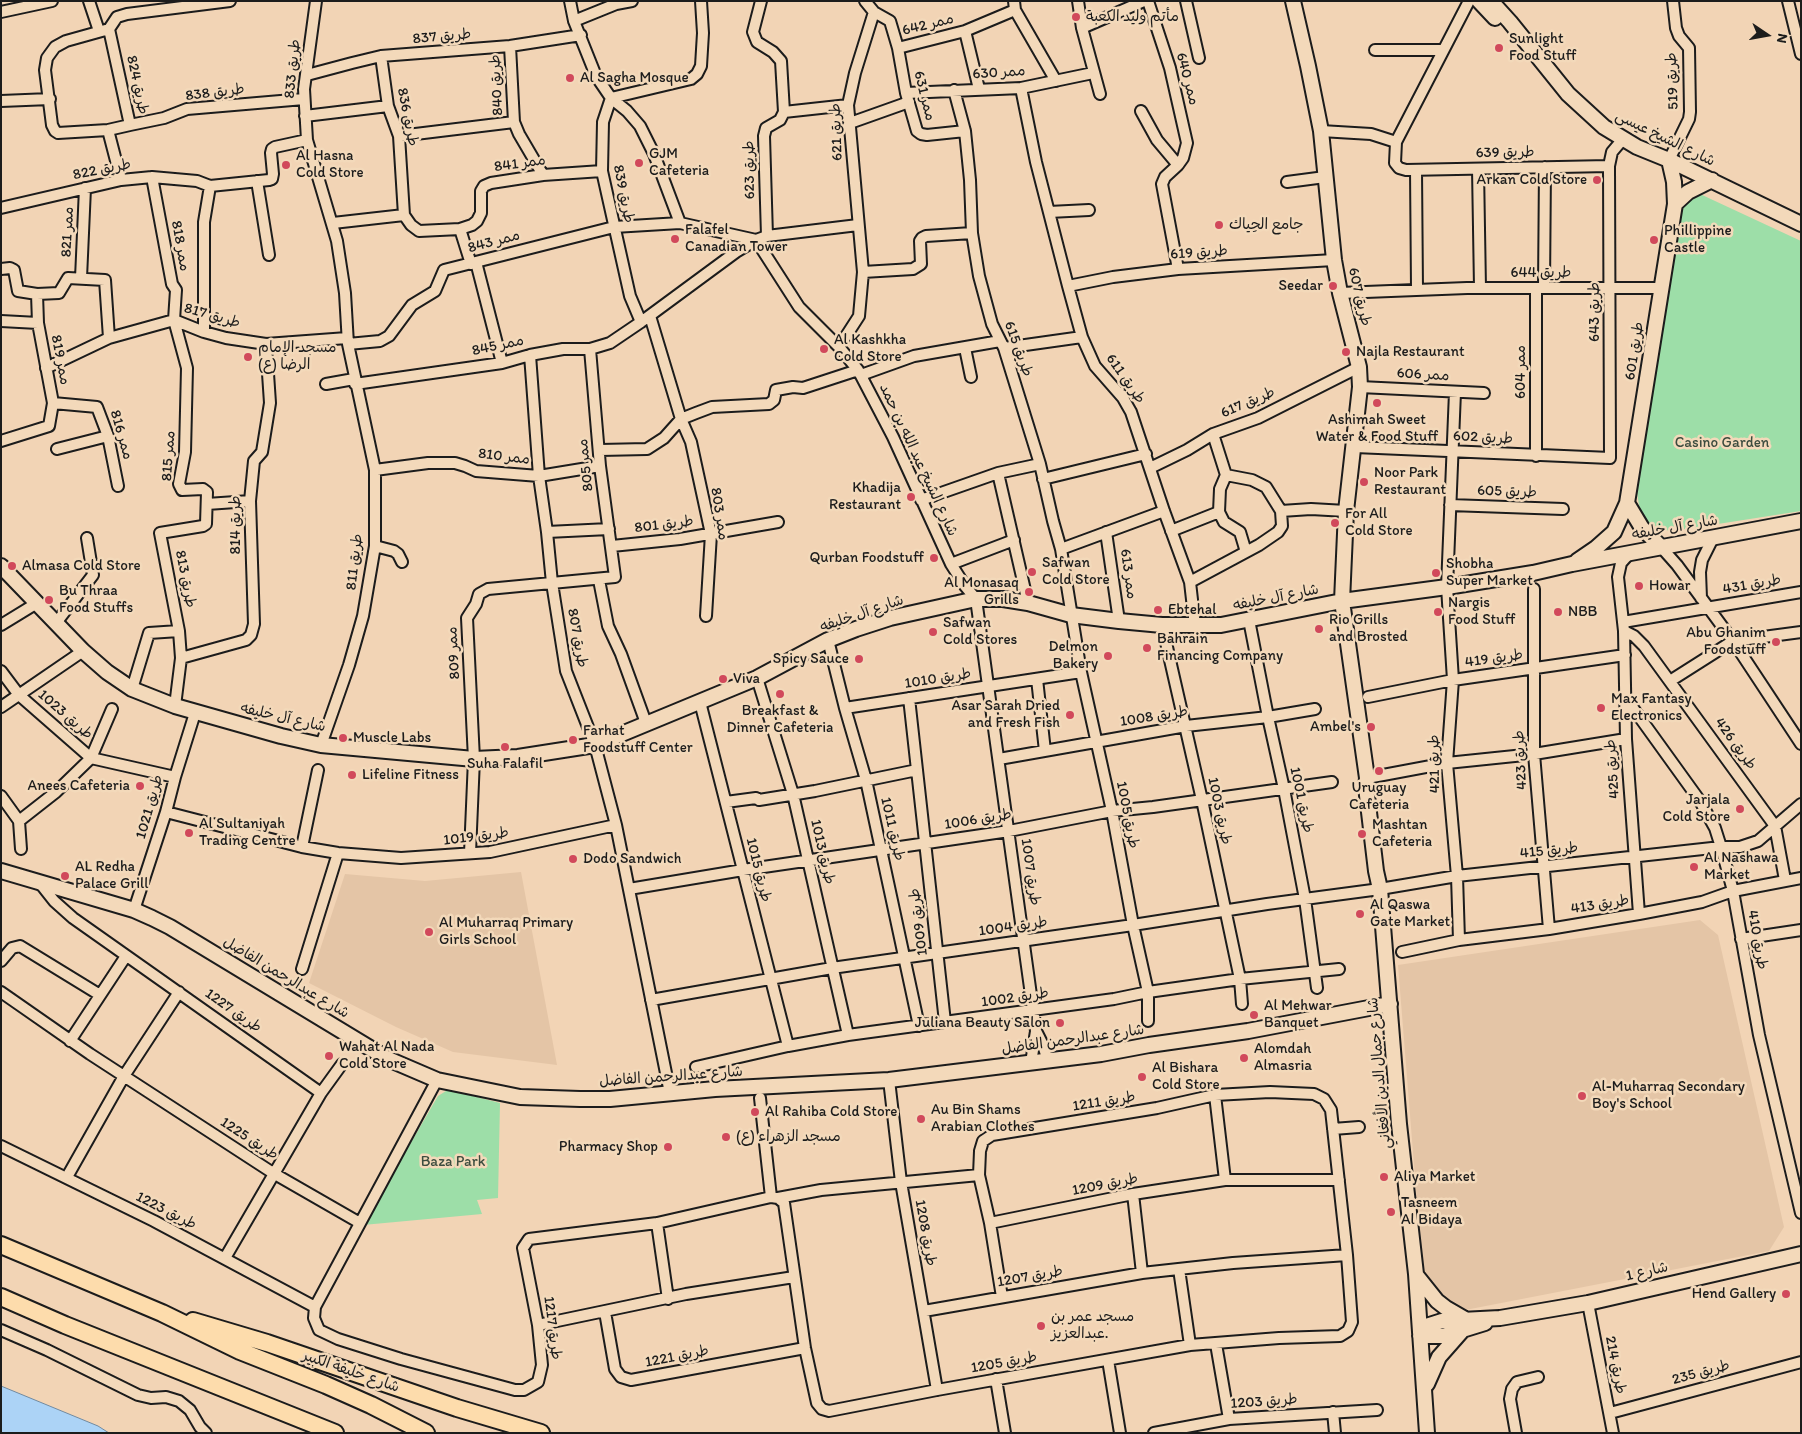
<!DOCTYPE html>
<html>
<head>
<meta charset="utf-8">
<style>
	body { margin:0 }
	#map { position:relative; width:1802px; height:1434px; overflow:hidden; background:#f2d4b5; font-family:Itim,sans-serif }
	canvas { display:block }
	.frame { position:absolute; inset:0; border:2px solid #1c1c1c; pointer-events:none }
	.north { position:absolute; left:1742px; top:10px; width:50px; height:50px; -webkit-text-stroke:4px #f3d9ba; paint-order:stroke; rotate:102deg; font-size:14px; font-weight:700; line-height:20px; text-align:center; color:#1c1c1c }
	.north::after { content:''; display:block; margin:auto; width:18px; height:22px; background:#1c1c1c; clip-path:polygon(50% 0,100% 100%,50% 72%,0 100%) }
</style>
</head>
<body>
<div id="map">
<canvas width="1802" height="1434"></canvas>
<div class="frame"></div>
<div class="north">N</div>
</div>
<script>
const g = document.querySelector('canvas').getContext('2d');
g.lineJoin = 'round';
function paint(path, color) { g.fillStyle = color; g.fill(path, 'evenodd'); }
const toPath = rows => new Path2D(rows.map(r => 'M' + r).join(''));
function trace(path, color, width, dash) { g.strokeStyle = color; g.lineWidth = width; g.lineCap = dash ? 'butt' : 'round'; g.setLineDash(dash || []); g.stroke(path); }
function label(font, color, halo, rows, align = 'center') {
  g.font = font + ' Itim,"Playpen Sans Arabic",sans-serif'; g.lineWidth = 5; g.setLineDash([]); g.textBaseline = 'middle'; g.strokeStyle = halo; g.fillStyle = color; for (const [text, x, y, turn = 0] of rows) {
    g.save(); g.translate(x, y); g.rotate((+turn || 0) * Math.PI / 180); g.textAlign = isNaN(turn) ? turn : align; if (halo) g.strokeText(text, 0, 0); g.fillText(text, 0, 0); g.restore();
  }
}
const built = toPath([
	[521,872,557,1065,453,1052,396,1027,309,983,345,874,425,881],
	[1700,920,1718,935,1784,1227,1769,1251,1460,1311,1423,1277,1398,965]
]);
const green = toPath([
	[1700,194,1801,241,1801,511,1673,531,1653,529,1644,520,1640,511,1637,493,1674,214,1685,197],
	[446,1091,454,1091,500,1103,498,1198,477,1200,482,1214,363,1225,438,1096]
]);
const water = toPath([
	[1,1386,98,1426,109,1433,1,1433,1,1386]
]);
const minor = toPath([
	[89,1,99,31],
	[316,1,304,89,307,140,337,241,345,293,348,344,375,470,375,546,363,616,349,665,321,745],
	[570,1,574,21,596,76,611,98,627,111,640,126,654,154,680,223,756,240,799,307,839,347,858,370,893,437,951,564,965,586,976,599,1036,1031,1043,1045,1048,1061],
	[701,1,703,33,701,66,697,74,691,79,611,98,603,122,602,171,630,296,641,322,736,252,756,240,767,236,858,225],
	[761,1,753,32,757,42,773,52,781,61,784,112,780,120,766,128,764,136,767,236],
	[865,1,874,12,890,21,898,48,906,93,917,131,921,134,927,135,965,131],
	[1014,1,1015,10,1056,81],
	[1078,1,1082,28,1100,94],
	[1148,1,1170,68,1187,143,1183,158,1178,165],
	[1186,1,1199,58],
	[1788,1,1801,54],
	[1,12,52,1],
	[574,21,616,4,632,1],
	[1082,28,1144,1],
	[109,29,66,41,55,47,47,58,45,70,52,125,55,131,58,133,108,130,130,125,109,29,117,17,127,14,230,1],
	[965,31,979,89],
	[510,46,514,122,519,134,543,175],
	[898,48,965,31,1015,10],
	[1375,50,1443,50],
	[381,56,388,106,399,136,404,215],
	[307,75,352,63,381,56,510,46,581,35],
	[1021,88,1036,162,1068,286,1082,337,1095,366,1123,398,1131,412,1164,511,1190,582,1195,626],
	[954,90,965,131,970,180,972,233,979,276,992,324,1004,348,1040,464,1053,521,1061,549,1081,672,1112,811,1133,925,1148,992,1148,1021],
	[906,93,1021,88,1093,73],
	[1,101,50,99],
	[1141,111,1157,140,1178,165,1165,177,1162,184,1178,269],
	[784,112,848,105],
	[305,116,388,106],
	[850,123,909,102],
	[130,125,164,118,187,109,304,99],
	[108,130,121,180],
	[1321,131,1371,134,1396,142,1395,163,1399,168,1406,170,1609,166],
	[399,136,514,122],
	[1396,142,1469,1],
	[1669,160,1689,119,1690,112,1689,48,1679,36,1676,28,1673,1],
	[1478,169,1480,288],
	[1416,170,1417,289],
	[152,177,172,284,176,290,174,320,187,368,185,452,179,484,182,490,203,489,207,492,206,524,203,526,160,533,179,631,181,658,175,706],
	[257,181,269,255],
	[1287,182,1325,177],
	[1,208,121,180,152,177,197,181,210,186,269,180,272,179,273,174,271,153,272,149,275,147,307,140],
	[1049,212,1089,210],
	[333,223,404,215,411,225,419,231,460,229,472,225,477,221,481,213,481,191,484,186,491,183,543,175,602,171],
	[460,229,471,264],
	[476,262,502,363],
	[1,269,10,268,14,270,18,291,37,294,59,293,68,278,105,280,109,338],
	[863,272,913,269,921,264,920,241,922,238,926,236,972,233],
	[81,278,85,188],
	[1068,286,1113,277,1178,269,1334,260],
	[1536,288,1536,456],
	[1544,288,1545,167],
	[1340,293,1467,288,1661,288],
	[650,316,681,419,691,442,711,534,706,616],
	[1,321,38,323],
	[204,332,204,222,210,186],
	[348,344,380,341,389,336,412,305,435,291,444,270,614,227,680,223],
	[839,347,859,316,863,272,848,105,855,73,874,12],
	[965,348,971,377],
	[1004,348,1082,337],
	[530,355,539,476,547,532,552,583,566,671,595,745,616,825,670,1093],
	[46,368,109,338,174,320,204,332,226,338,266,344,347,338],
	[861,375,914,356,1000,341],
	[326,384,354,379],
	[355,384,502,363,530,355,563,349,590,349,610,343,641,322],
	[1360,387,1484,393],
	[1455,392,1447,587,1453,680,1447,763,1457,876,1459,940],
	[53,403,97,407,108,436,118,486],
	[1213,434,1226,475,1252,480,1266,487,1281,511],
	[1,441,49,426,53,403,38,323,37,294],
	[1355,447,1610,458,1609,166,1612,152,1623,139],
	[57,449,108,436],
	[600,450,647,449,664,438,681,419,696,413,712,407,769,404,774,400,776,390,793,387,803,388,858,370],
	[1150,468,1187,450,1213,434,1258,418,1359,367],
	[375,470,428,463,455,463,465,466,476,471,539,476,600,466],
	[998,473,1028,603],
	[1226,475,1220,489,1219,512,1224,522,1240,532,1246,552],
	[1043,479,1146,454],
	[921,500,998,473,1040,464],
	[207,504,250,501],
	[1450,505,1563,509],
	[1171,531,1219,512],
	[547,532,609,529],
	[1106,532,1119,621],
	[375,546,394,551,398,554,402,562],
	[612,546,680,539,778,522],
	[1661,547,1677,565,1733,641,1801,744],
	[1061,549,1164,511],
	[1630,553,1621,563,1618,577,1624,631,1626,739,1639,914],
	[951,564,1014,540],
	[599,580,608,626,621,654,646,723],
	[1190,582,1259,545,1278,532,1282,526,1281,511,1311,509,1346,511],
	[1534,589,1534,754,1549,929],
	[1701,598,1700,572,1702,560,1713,538],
	[1249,620,1268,717,1284,789,1305,899,1317,988],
	[1623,622,1801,592],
	[56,623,93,575,87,538],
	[1,625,37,603],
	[1162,625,1202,800,1240,979,1242,1004],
	[1624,631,1634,636,1644,646,1775,826,1785,880],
	[828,640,845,708,866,780,919,1026],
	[181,658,246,640,251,635,254,624,250,501,254,461,262,452,270,403,266,344],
	[1,671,19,695,91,758,175,777],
	[757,678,793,794,848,1035],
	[1037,679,1045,751],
	[1670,681,1733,641,1801,632],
	[132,689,149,633,179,631],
	[1368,697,1453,680,1625,655],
	[1625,697,1700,801,1715,828,1721,847,1733,891,1759,1035,1801,1213],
	[909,698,945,1022],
	[700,702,788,1046],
	[1,707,83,651],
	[845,708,1081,672],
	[999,759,1186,726,1268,717,1315,709],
	[1367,778,1447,763,1534,754,1626,739],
	[1,796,19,821,21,849],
	[726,802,756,798,759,800,815,791,917,770],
	[166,812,302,847,338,853,401,858,490,852,616,825],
	[19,821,56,792,91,758,112,709],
	[302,847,318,770],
	[470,853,474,759,467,618,476,604,479,594,488,589,615,577,600,466,590,349],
	[39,882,54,901,73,918,321,1093],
	[629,889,743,870,1009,831,1112,811,1153,807,1332,782],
	[134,910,166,812,175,777,195,713],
	[1741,939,1801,930],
	[1402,952,1459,940,1549,929,1639,914,1702,902,1733,891,1801,878],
	[1,961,12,948,20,946,100,995],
	[302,969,338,853],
	[1,992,90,1054,273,1173,360,1223],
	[651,1000,832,968,1133,925,1267,904,1380,889,1457,876,1721,847,1740,847,1758,841,1801,804],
	[70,1041,126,956],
	[1031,1063,1036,1031],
	[696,1067,788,1046,848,1035,1114,999,1148,992,1240,979,1339,969],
	[437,1080,315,1307,314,1318,319,1330,338,1339,401,1359,515,1390,524,1390,538,1382,542,1365,538,1325,523,1248,529,1239,657,1223,771,1197,778,1198,784,1203,805,1348,817,1403,822,1409,829,1411,937,1390,1190,1345,1279,1338,1340,1336,1348,1331,1352,1322,1347,1255,1331,1110,1324,1099,1314,1094,1270,1092,1215,1095,1157,1108,992,1135,983,1141,980,1151,979,1175,990,1223,1002,1297],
	[889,1080,901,1182,937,1390],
	[1215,1095,1225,1180],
	[760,1098,771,1197],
	[1333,1129,1359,1127],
	[1,1146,154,1221,315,1307],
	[67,1177,124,1076,179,992],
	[1133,1194,1142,1273],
	[778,1198,821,1190,979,1175],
	[657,1223,668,1299],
	[990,1223,1133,1194,1225,1180,1339,1180],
	[225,1258,321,1093,342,1064],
	[1179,1269,1190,1345],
	[1588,1303,1613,1433],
	[924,1311,1142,1273,1233,1263,1347,1255],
	[605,1312,615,1369,621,1377,631,1380,805,1348],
	[538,1325,686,1294,794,1277],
	[1,1330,47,1350,138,1395,151,1398,166,1397,179,1401,190,1410,200,1427,206,1433],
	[1216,1344,1229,1419],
	[1108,1360,1120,1433],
	[996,1379,1005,1433],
	[1333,1412,1335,1433],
	[1610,1413,1801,1362],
	[1154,1433,1229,1419,1377,1410],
	[1516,1433,1510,1399,1512,1389,1517,1382,1538,1377]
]);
const tertiary = toPath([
	[1293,1,1308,66,1321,131,1334,260,1340,293,1359,367,1360,387,1346,511,1342,601,1367,778,1366,787,1376,871,1380,889,1399,1124,1416,1274,1427,1433],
	[1479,1,1495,18],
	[1491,1,1510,22,1568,94,1604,127,1637,147,1669,160,1801,224],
	[1675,204,1688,192,1712,180],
	[1627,503,1642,528,1661,547],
	[1577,561,1596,548,1614,532,1627,503,1675,204,1674,182,1669,160],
	[1,566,83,651,107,672,132,689,175,706,281,736,321,745,474,759,518,757,595,745,757,678,828,640,856,629,890,618,976,599,1003,599,1028,603,1071,615,1119,621,1162,625,1221,625,1342,601,1447,587,1533,573,1572,564,1801,521],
	[1,871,134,910,152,918,170,927,388,1059,437,1080,520,1097,580,1099,610,1099,715,1089,889,1080,1101,1054,1149,1045,1248,1031,1390,1004],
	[1417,1276,1437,1301,1446,1308,1465,1319],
	[1420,1328,1442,1321,1500,1318,1588,1303,1801,1254],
	[1420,1336,1443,1336,1485,1323],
	[1427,1384,1439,1357,1461,1332]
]);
const primary = toPath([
	[1,1245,162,1313,240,1351,326,1385,371,1405,426,1433],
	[1,1297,65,1325,335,1433],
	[193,1321,267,1343,457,1408,541,1433]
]);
const markers = [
	[1076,17,5,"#d1495b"],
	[1499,48,5,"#d1495b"],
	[570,78,5,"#d1495b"],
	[639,163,5,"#d1495b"],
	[286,165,5,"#d1495b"],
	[1597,180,5,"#d1495b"],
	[1219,225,5,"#d1495b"],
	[675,239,5,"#d1495b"],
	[1654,240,5,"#d1495b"],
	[1333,286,5,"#d1495b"],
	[824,349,5,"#d1495b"],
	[1346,352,5,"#d1495b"],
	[248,357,5,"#d1495b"],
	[1377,403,5,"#d1495b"],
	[1364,482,5,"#d1495b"],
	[911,497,5,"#d1495b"],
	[1335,523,5,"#d1495b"],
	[934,558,5,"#d1495b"],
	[12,566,5,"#d1495b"],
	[1032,572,5,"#d1495b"],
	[1436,573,5,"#d1495b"],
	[1639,586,5,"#d1495b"],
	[1029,592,5,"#d1495b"],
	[49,600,5,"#d1495b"],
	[1158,610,5,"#d1495b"],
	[1438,612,5,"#d1495b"],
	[1558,612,5,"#d1495b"],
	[1319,629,5,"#d1495b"],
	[933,632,5,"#d1495b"],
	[1776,642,5,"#d1495b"],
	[1147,648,5,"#d1495b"],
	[1108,656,5,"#d1495b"],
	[859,659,5,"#d1495b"],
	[723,679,5,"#d1495b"],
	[780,694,5,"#d1495b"],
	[1601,708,5,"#d1495b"],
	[1070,715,5,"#d1495b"],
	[1371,727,5,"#d1495b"],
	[343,738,5,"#d1495b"],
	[573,740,5,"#d1495b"],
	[505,747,5,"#d1495b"],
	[1379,771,5,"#d1495b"],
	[352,775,5,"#d1495b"],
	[140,786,5,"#d1495b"],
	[1740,809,5,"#d1495b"],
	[189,833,5,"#d1495b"],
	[1362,834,5,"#d1495b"],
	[573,859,5,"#d1495b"],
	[1694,867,5,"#d1495b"],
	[65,876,5,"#d1495b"],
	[1360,914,5,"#d1495b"],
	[429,932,5,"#d1495b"],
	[1254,1015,5,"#d1495b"],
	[1060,1023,5,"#d1495b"],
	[329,1056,5,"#d1495b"],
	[1244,1058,5,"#d1495b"],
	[1142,1077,5,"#d1495b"],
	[1582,1096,5,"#d1495b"],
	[755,1112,5,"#d1495b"],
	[921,1119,5,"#d1495b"],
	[726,1137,5,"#d1495b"],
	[668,1147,5,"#d1495b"],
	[1384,1177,5,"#d1495b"],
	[1391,1212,5,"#d1495b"],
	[1786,1294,5,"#d1495b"],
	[1041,1326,5,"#d1495b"]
];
const poiNames = [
	["مأتم وليد الكعبة",1086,17],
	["Sunlight",1509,39],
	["Food Stuff",1509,56],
	["Al Sagha Mosque",580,78],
	["GJM",649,154],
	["Cafeteria",649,171],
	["Al Hasna",296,156],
	["Cold Store",296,173],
	["Arkan Cold Store",1587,180,"right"],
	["جامع الحِياك",1229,225],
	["Falafel",685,230],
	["Canadian Tower",685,247],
	["Phillippine",1664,231],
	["Castle",1664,248],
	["Seedar",1323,286,"right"],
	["Al Kashkha",834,340],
	["Cold Store",834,357],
	["مسجد الإمام",258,348],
	["الرضا (ع)",258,365],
	["Najla Restaurant",1356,352],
	["Ashimah Sweet",1377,420,"center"],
	["Water & Food Stuff",1377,437,"center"],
	["Noor Park",1374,473],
	["Restaurant",1374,490],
	["Khadija",901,488,"right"],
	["Restaurant",901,505,"right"],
	["For All",1345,514],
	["Cold Store",1345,531],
	["Qurban Foodstuff",924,558,"right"],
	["Safwan",1042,563],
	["Cold Store",1042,580],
	["Shobha",1446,564],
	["Super Market",1446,581],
	["Almasa Cold Store",22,566],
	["Al Monasaq",1019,583,"right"],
	["Grills",1019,600,"right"],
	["Howar",1649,586],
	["Bu Thraa",59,591],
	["Food Stuffs",59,608],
	["Nargis",1448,603],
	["Food Stuff",1448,620],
	["Ebtehal",1168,610],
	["NBB",1568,612],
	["Rio Grills",1329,620],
	["and Brosted",1329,637],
	["Safwan",943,623],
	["Cold Stores",943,640],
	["Abu Ghanim",1766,633,"right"],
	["Foodstuff",1766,650,"right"],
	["Bahrain",1157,639],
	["Financing Company",1157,656],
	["Delmon",1098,647,"right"],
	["Bakery",1098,664,"right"],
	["Spicy Sauce",849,659,"right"],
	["Viva",733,679],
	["Max Fantasy",1611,699],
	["Electronics",1611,716],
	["Asar Sarah Dried",1060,706,"right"],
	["and Fresh Fish",1060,723,"right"],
	["Breakfast &",780,711,"center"],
	["Dinner Cafeteria",780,728,"center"],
	["Ambel's",1361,727,"right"],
	["Farhat",583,731],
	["Foodstuff Center",583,748],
	["Muscle Labs",353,738],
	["Suha Falafil",505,764,"center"],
	["Lifeline Fitness",362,775],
	["Anees Cafeteria",130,786,"right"],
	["Uruguay",1379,788,"center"],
	["Cafeteria",1379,805,"center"],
	["Jarjala",1730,800,"right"],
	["Cold Store",1730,817,"right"],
	["Al Sultaniyah",199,824],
	["Trading Centre",199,841],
	["Mashtan",1372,825],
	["Cafeteria",1372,842],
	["Al Nashawa",1704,858],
	["Market",1704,875],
	["Dodo Sandwich",583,859],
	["AL Redha",75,867],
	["Palace Grill",75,884],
	["Al Qaswa",1370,905],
	["Gate Market",1370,922],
	["Al Muharraq Primary",439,923],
	["Girls School",439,940],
	["Al Mehwar",1264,1006],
	["Banquet",1264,1023],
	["Juliana Beauty Salon",1050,1023,"right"],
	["Wahat Al Nada",339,1047],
	["Cold Store",339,1064],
	["Alomdah",1254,1049],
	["Almasria",1254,1066],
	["Al Bishara",1152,1068],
	["Cold Store",1152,1085],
	["Al-Muharraq Secondary",1592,1087],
	["Boy's School",1592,1104],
	["Au Bin Shams",931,1110],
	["Arabian Clothes",931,1127],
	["Al Rahiba Cold Store",765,1112],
	["مسجد الزهراء (ع)",736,1137],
	["Pharmacy Shop",658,1147,"right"],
	["Aliya Market",1394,1177],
	["Tasneem",1401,1203],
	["Al Bidaya",1401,1220],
	["Hend Gallery",1776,1294,"right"],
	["مسجد عمر بن",1051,1317],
	["عبدالعزيز.",1051,1334]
];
const streetNames = [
	["ممر 642",928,25,-14],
	["طريق 837",442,37,-5],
	["طريق 833",293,69,-84],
	["ممر 630",999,73,-4],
	["ممر 640",1187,79,75],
	["طريق 519",1673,81,-92],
	["طريق 824",137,85,78],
	["طريق 840",497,85,-93],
	["طريق 838",215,93,-7],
	["ممر 631",924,96,76],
	["طريق 836",407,117,79],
	["طريق 621",837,132,-92],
	["شارع الشيخ عيسى",1665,139,26],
	["طريق 639",1505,153,-1],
	["ممر 841",520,164,-8],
	["طريق 822",102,170,-11],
	["طريق 623",750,170,-91],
	["طريق 839",623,194,79],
	["ممر 821",68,232,-87],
	["ممر 843",494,242,-15],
	["ممر 818",180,246,80],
	["طريق 619",1199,253,-4],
	["طريق 644",1541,273],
	["طريق 607",1359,297,77],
	["طريق 643",1595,312,-90],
	["طريق 817",212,316,16],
	["ممر 845",498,346,-12],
	["طريق 615",1018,349,70],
	["طريق 601",1635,351,-81],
	["ممر 819",60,360,79],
	["ممر 604",1521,372,-90],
	["ممر 606",1423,375,3],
	["طريق 611",1125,379,55],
	["طريق 617",1248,403,-23],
	["ممر 816",121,435,74],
	["طريق 602",1483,438,3],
	["ممر 815",169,456,-86],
	["ممر 810",504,457,7],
	["شارع الشيخ عبد الله بن حمد",918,460,65],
	["ممر 805",586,465,-96],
	["طريق 605",1507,492,2],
	["ممر 803",719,514,81],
	["طريق 814",236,525,-90],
	["طريق 801",664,525,-7],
	["شارع آل خليفه",1675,528,-10],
	["طريق 811",355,562,-83],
	["ممر 613",1128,574,82],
	["طريق 813",185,579,79],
	["طريق 431",1752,585,-10],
	["شارع آل خليفه",1276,598,-11],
	["شارع آل خليفه",862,614,-19],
	["طريق 807",577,638,80],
	["ممر 809",454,653,-93],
	["طريق 419",1494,659,-8],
	["طريق 1010",938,679,-9],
	["طريق 1023",65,715,41],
	["طريق 1008",1154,717,-9],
	["شارع آل خليفه",283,718,13],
	["طريق 426",1735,744,54],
	["طريق 423",1521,760,-93],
	["طريق 421",1435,764,-91],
	["طريق 425",1613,769,-94],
	["طريق 1001",1301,800,78],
	["طريق 1021",150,807,-74],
	["طريق 1003",1219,811,78],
	["طريق 1005",1127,815,79],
	["طريق 1006",978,820,-9],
	["طريق 1011",892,829,77],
	["طريق 1019",476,837,-7],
	["طريق 415",1549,851,-6],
	["طريق 1013",822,852,77],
	["طريق 1015",758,870,76],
	["طريق 1007",1030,872,82],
	["طريق 413",1600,905,-9],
	["طريق 1009",919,922,-97],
	["طريق 1004",1013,927,-8],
	["طريق 410",1757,940,80],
	["شارع عبدالرحمن الفاضل",286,978,31],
	["طريق 1002",1015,998,-8],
	["طريق 1227",233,1011,35],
	["شارع عبدالرحمن الفاضل",1073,1040,-8],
	["شارع جمال الدين الأفغاني",1380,1073,-95],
	["شارع عبدالرحمن الفاضل",671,1077,-4],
	["طريق 1211",1104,1102,-9],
	["طريق 1225",249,1139,33],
	["طريق 1209",1105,1185,-11],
	["طريق 1223",166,1211,27],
	["طريق 1208",925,1233,80],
	["شارع 1",1647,1272,-13],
	["طريق 1207",1030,1277,-10],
	["طريق 1217",552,1328,83],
	["طريق 1221",677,1357,-11],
	["طريق 1205",1004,1363,-10],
	["طريق 214",1615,1365,79],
	["شارع خليفة الكبير",351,1372,19],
	["طريق 235",1701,1373,-15],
	["طريق 1203",1264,1402,-4]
];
const parkNames = [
	["Casino Garden",1722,443],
	["Baza Park",453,1162]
];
paint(built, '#e4c5a6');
paint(green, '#9ddea8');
paint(water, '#acd3f6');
trace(water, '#728a9f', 1);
trace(minor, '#1c1c1c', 14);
trace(tertiary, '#1c1c1c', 18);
trace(primary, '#1c1c1c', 20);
trace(minor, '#f3d9ba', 10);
trace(tertiary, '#f3d9ba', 14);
trace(primary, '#fddcac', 16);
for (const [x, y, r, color] of markers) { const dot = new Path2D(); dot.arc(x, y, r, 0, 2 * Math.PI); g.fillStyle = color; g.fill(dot); trace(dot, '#f3d9ba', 2); }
label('15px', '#1c1c1c', '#f3d9ba', poiNames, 'left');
label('15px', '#1c1c1c', '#f3d9ba', streetNames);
label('15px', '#3c4c3f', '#f3d9ba', parkNames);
</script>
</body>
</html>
